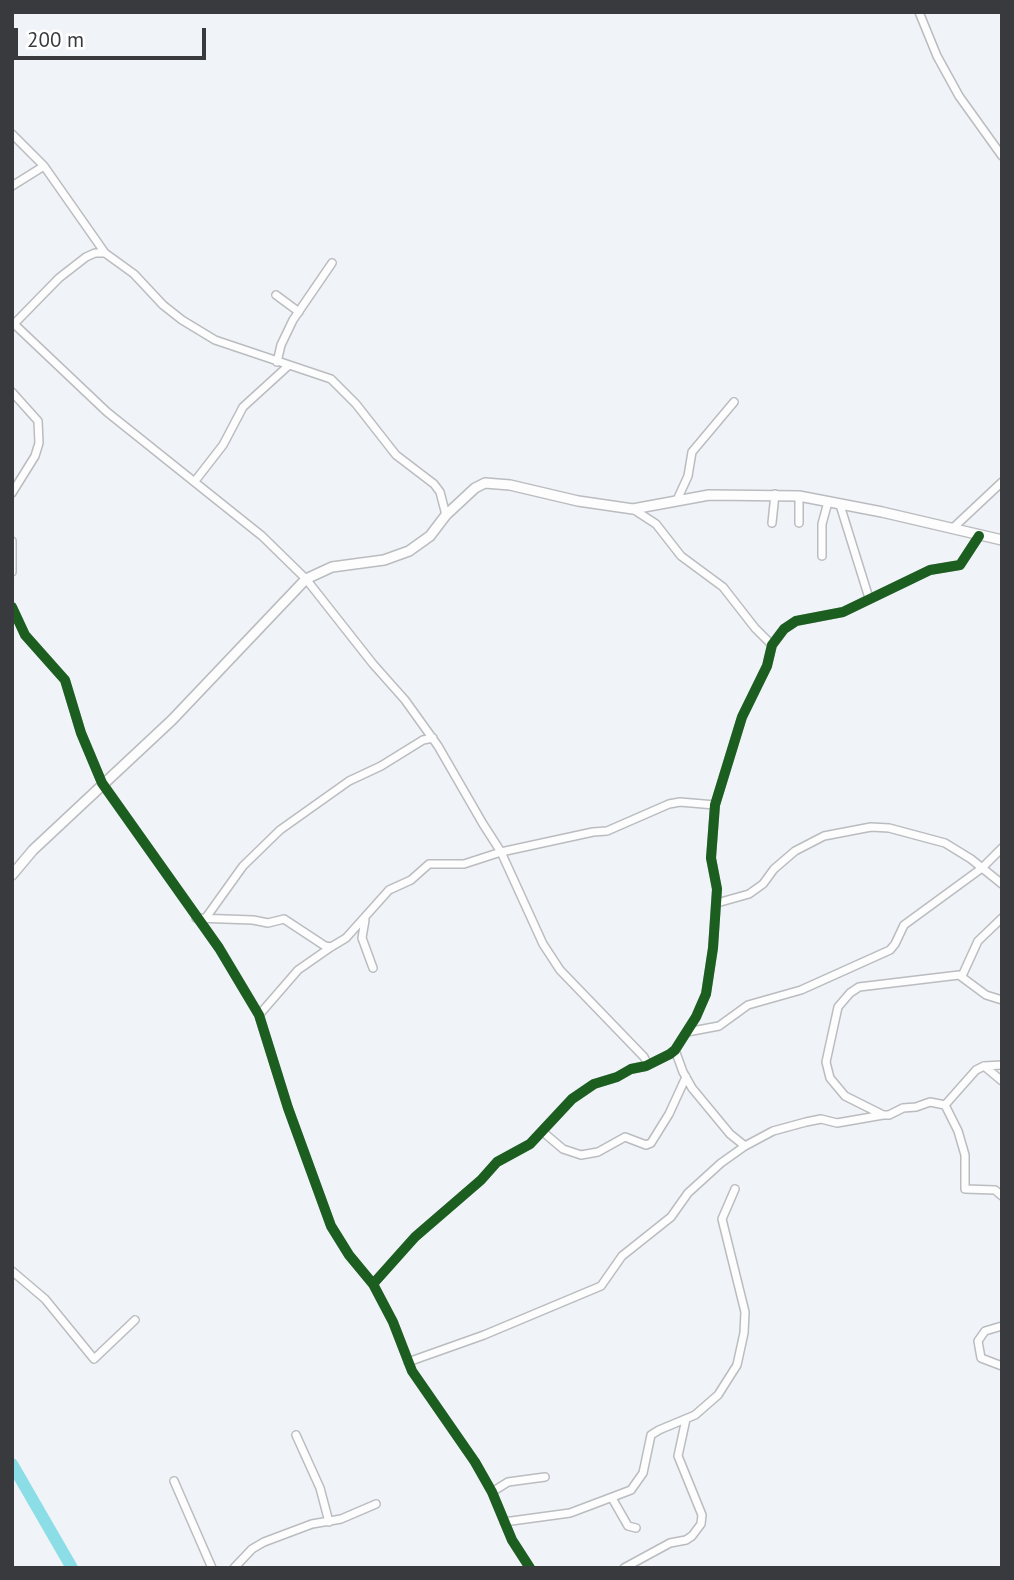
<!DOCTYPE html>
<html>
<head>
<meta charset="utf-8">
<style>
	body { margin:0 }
	#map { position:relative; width:1014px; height:1580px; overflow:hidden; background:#f0f3f7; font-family:"PT Sans",sans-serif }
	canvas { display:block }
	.frame { position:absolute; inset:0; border:14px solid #383a3d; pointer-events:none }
	.scale { position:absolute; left:14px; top:28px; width:192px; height:32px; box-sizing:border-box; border:4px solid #383a3d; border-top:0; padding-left:9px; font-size:21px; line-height:24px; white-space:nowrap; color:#383a3d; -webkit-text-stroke:5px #fff; paint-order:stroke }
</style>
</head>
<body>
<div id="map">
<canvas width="1014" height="1580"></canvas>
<div class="frame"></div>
<div class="scale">200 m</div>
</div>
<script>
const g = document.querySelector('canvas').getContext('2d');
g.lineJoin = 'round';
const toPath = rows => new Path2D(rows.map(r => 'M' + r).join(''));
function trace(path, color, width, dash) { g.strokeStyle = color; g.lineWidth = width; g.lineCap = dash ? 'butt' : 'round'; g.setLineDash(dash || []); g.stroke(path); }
const river = toPath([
	[12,1464,72,1568]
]);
const minor = toPath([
	[919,12,937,56,959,96,1002,156],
	[12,134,44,166,105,253,134,274,163,305,182,320,215,340,331,379,356,404,396,455,434,484,440,492,446,515],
	[12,186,44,166],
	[276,295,299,312],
	[12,322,107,412,262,536,306,579,373,664,405,700,438,746,483,824,501,852,543,944,560,970,644,1057,648,1065],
	[13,325,59,278,86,257,95,253,105,253],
	[277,362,281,345,293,320,332,263],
	[12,392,38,421,39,443,35,456,12,493],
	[195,481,223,445,243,407,288,366],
	[799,496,799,523],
	[677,500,688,476,692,452,734,402],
	[840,505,869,598],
	[633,509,656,524,681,556,723,587,755,628,772,645],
	[772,523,775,494],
	[953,528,1002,482],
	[12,541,12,572],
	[822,556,822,524,828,502],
	[12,607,25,635,65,680,81,733,102,783,219,948,259,1015,288,1108,331,1226,349,1255,373,1284,393,1322,412,1371,475,1462,492,1492,512,1540,530,1568],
	[717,903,749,894,763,884,774,869,795,851,824,836,871,827,889,828,945,843,971,859,1002,884],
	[196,918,253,920,268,923,284,919,325,946,331,947,346,938,389,890,411,880,429,864,464,864,501,852,593,832,607,831,669,804,680,802,715,805],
	[205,919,243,866,280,830,349,781,381,766,423,740,433,738],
	[365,920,362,938,373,968],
	[962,976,978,941,1002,918],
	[1002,1000,986,995,959,975,859,987,850,993,838,1007,826,1062,830,1078,845,1096,883,1115,889,1115,903,1108,916,1107,930,1102,945,1105,958,1131,965,1155,965,1189,995,1190,1002,1196],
	[259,1015,298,970,331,947],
	[687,1032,719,1026,748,1005,801,990,890,950,895,944,904,925,982,868,1002,848],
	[675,1050,683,1072,692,1088,730,1134,745,1146,773,1131,806,1122,821,1119,837,1123,883,1115],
	[984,1066,1002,1081],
	[945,1105,976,1070,984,1066,1002,1065],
	[543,1132,563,1149,581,1155,598,1152,625,1137,646,1145,651,1143,669,1114,686,1077],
	[12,1271,45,1299,94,1359,135,1320],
	[373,1284,415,1237,481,1180,497,1162,530,1144,572,1099,594,1084,617,1077,631,1069,646,1066,670,1054,675,1050,696,1017,706,994,713,948,717,889,711,858,715,805,742,717,767,666,772,645,784,629,796,621,843,612,930,570,960,565,979,536],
	[1002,1326,985,1331,978,1341,981,1358,1002,1366],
	[408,1362,484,1335,601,1286,622,1256,671,1217,688,1193,721,1163,745,1146],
	[296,1435,320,1488,329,1522],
	[174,1481,212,1568],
	[492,1492,508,1482,545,1477],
	[612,1498,628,1526,636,1528],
	[504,1522,570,1513,631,1490,643,1473,651,1435,659,1430,695,1415,718,1395,737,1365,744,1333,745,1312,722,1219,735,1189],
	[234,1568,252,1549,264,1542,312,1524,341,1519,376,1504],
	[624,1568,670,1543,686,1540,692,1536,701,1524,702,1515,678,1456,686,1419]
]);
const major = toPath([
	[12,875,33,850,172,720,306,579,332,567,384,560,409,551,430,536,446,515,475,488,485,483,510,485,578,501,633,509,709,495,799,496,882,512,1002,540]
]);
const cycleway = toPath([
	[12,607,25,635,65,680,81,733,102,783,219,948,259,1015,288,1108,331,1226,349,1255,373,1284,393,1322,412,1371,475,1462,492,1492,512,1540,530,1568],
	[373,1284,415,1237,481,1180,497,1162,530,1144,572,1099,594,1084,617,1077,631,1069,646,1066,670,1054,675,1050,696,1017,706,994,713,948,717,889,711,858,715,805,742,717,767,666,772,645,784,629,796,621,843,612,930,570,960,565,979,536]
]);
trace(river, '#8bdee6', 12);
trace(minor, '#babcbf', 10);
trace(major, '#babcbf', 12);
trace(minor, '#fdfdfe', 7);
trace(major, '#fdfdfe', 9);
trace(cycleway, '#1b5e20', 10);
</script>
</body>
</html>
